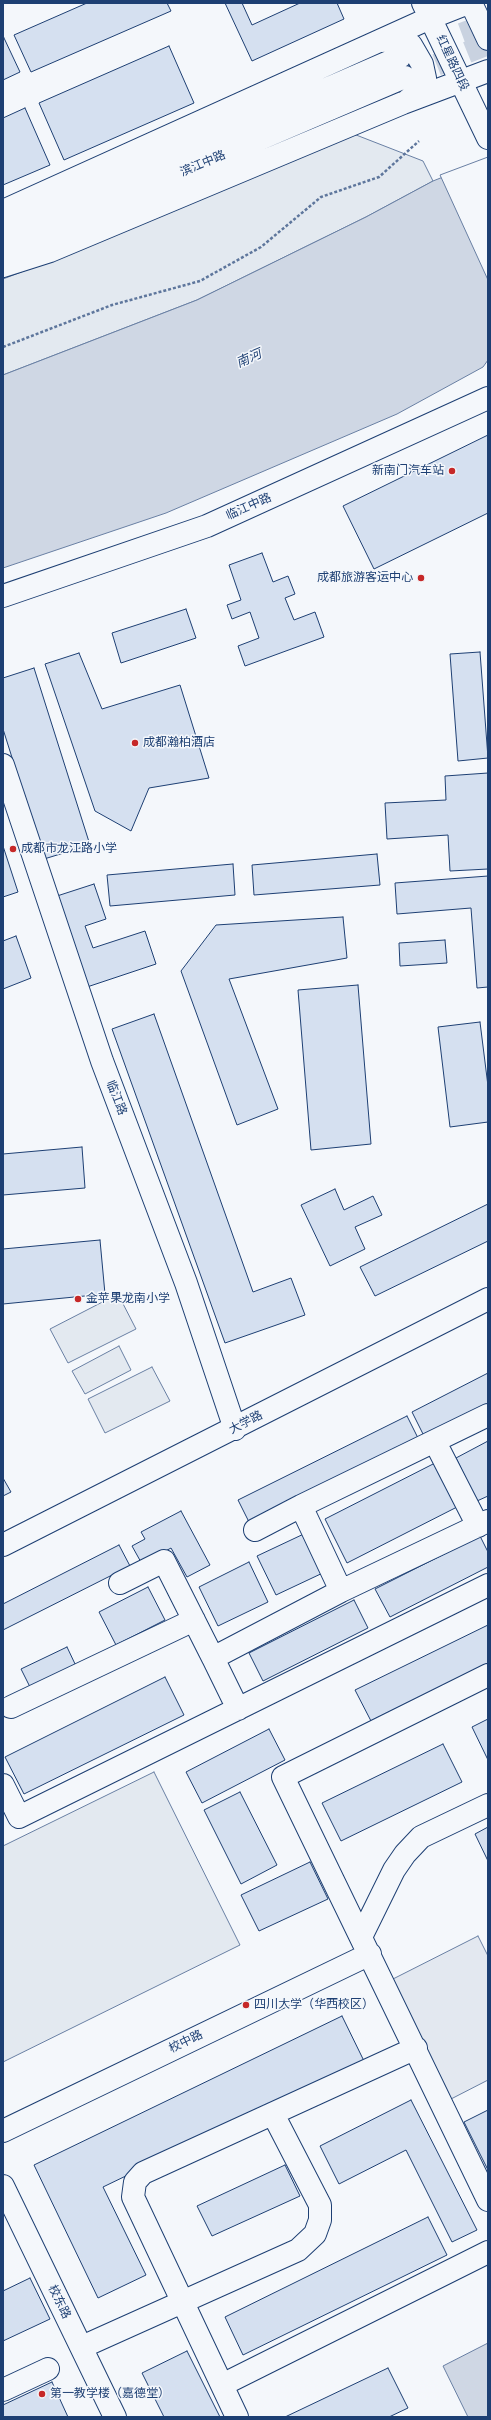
<!DOCTYPE html>
<html>
<head>
<meta charset="utf-8">
<style>
	body { margin:0 }
	#map { position:relative; width:491px; height:2420px; overflow:hidden; background:#f4f7fb; font-family:"DM Sans",sans-serif }
	canvas { display:block }
	.frame { position:absolute; inset:0; border:4px solid #1d3f73; pointer-events:none }
</style>
</head>
<body>
<div id="map">
<canvas width="491" height="2420"></canvas>
<div class="frame"></div>
</div>
<script>
const g = document.querySelector('canvas').getContext('2d');
g.lineJoin = 'round';
function paint(path, color) { g.fillStyle = color; g.fill(path, 'evenodd'); }
const toPath = rows => new Path2D(rows.map(r => 'M' + r).join(''));
function trace(path, color, width, dash) { g.strokeStyle = color; g.lineWidth = width; g.lineCap = dash ? 'butt' : 'round'; g.setLineDash(dash || []); g.stroke(path); }
function label(font, color, halo, rows, align = 'center') {
  g.font = font + ' "DM Sans","Noto Sans SC",sans-serif'; g.lineWidth = 3; g.setLineDash([]); g.textBaseline = 'middle'; g.strokeStyle = halo; g.fillStyle = color; for (const [text, x, y, turn = 0] of rows) {
    g.save(); g.translate(x, y); g.rotate((+turn || 0) * Math.PI / 180); g.textAlign = isNaN(turn) ? turn : align; if (halo) g.strokeText(text, 0, 0); g.fillText(text, 0, 0); g.restore();
  }
}
const green = toPath([
	[351,133,423,161,433,181,366,217,197,300,3,375,3,279,76,251,351,133],
	[118,1294,136,1329,68,1363,50,1329,118,1294],
	[119,1346,131,1370,85,1394,72,1371,119,1346],
	[152,1367,170,1401,105,1433,88,1399,152,1367],
	[154,1772,240,1945,3,2062,3,1846,154,1772]
]);
const parking = toPath([
	[478,1936,488,1956,488,2080,451,2099,391,1980,478,1936]
]);
const water = toPath([
	[488,159,488,360,483,367,397,414,166,513,3,568,3,375,197,300,366,217,433,181,488,159],
	[488,2343,488,2417,468,2417,443,2366,488,2343]
]);
const pier = toPath([
	[488,157,488,280,440,175,488,157]
]);
const building = toPath([
	[87,3,167,3,171,11,31,72,14,35,87,3],
	[225,3,242,3,252,25,300,3,337,3,344,19,252,61,225,3],
	[4,38,20,72,3,80,3,39,4,38],
	[169,46,194,103,64,160,39,103,169,46],
	[25,108,50,165,3,185,3,118,25,108],
	[488,435,488,513,374,569,343,506,488,435],
	[262,553,273,582,288,576,295,594,285,598,294,620,315,612,324,637,245,666,238,646,259,638,250,612,232,619,227,605,241,600,229,565,262,553],
	[186,609,196,638,121,663,112,633,186,609],
	[480,652,488,758,458,761,450,654,480,652],
	[79,653,102,709,180,685,209,778,149,788,131,831,95,811,45,664,79,653],
	[34,668,90,845,44,859,3,729,3,678,34,668],
	[488,773,488,869,450,871,448,835,387,839,385,803,446,800,445,776,488,773],
	[3,846,18,892,3,897,3,846],
	[377,854,380,885,254,895,252,865,377,854],
	[233,864,235,895,110,906,107,875,233,864],
	[488,876,488,987,477,988,471,908,397,914,395,883,488,876],
	[94,884,106,919,85,926,93,948,145,931,156,964,87,987,57,896,94,884],
	[343,917,347,958,229,979,278,1109,237,1125,181,971,216,925,343,917],
	[16,936,31,978,3,989,3,941,16,936],
	[445,940,447,963,400,966,399,943,445,940],
	[358,985,371,1144,311,1150,298,990,358,985],
	[154,1014,253,1292,291,1278,305,1315,225,1343,112,1029,154,1014],
	[480,1022,488,1086,488,1122,450,1127,438,1027,480,1022],
	[82,1147,85,1188,3,1195,3,1154,82,1147],
	[335,1189,344,1210,373,1196,382,1215,355,1227,365,1249,330,1266,301,1205,335,1189],
	[488,1204,488,1241,375,1296,360,1267,488,1204],
	[100,1240,105,1294,3,1304,3,1249,100,1240],
	[488,1373,488,1406,425,1438,412,1412,488,1373],
	[407,1416,420,1442,251,1526,238,1500,407,1416],
	[488,1441,488,1496,477,1501,456,1458,488,1441],
	[437,1462,459,1506,347,1563,325,1519,437,1462],
	[3,1478,11,1492,3,1496,3,1478],
	[181,1511,210,1565,187,1577,171,1548,142,1564,132,1546,145,1539,141,1532,181,1511],
	[308,1532,327,1571,276,1595,257,1556,308,1532],
	[480,1536,488,1552,488,1567,390,1617,375,1589,480,1536],
	[119,1545,130,1566,3,1630,3,1604,119,1545],
	[249,1562,268,1602,218,1626,199,1587,249,1562],
	[148,1587,165,1620,116,1645,99,1612,148,1587],
	[354,1600,368,1628,263,1681,249,1653,354,1600],
	[488,1625,488,1663,371,1721,355,1690,488,1625],
	[67,1647,76,1666,30,1687,21,1669,67,1647],
	[165,1677,184,1715,24,1794,5,1757,165,1677],
	[488,1719,488,1760,472,1727,488,1719],
	[269,1729,285,1760,202,1803,186,1772,269,1729],
	[443,1744,462,1782,341,1841,322,1803,443,1744],
	[240,1792,277,1865,241,1884,204,1810,240,1792],
	[488,1827,488,1861,475,1834,488,1827],
	[310,1862,328,1899,259,1931,241,1895,310,1862],
	[342,2016,364,2061,103,2187,146,2275,98,2298,34,2165,342,2016],
	[411,2100,477,2230,452,2242,406,2150,339,2184,320,2146,411,2100],
	[488,2110,488,2170,464,2122,488,2110],
	[285,2165,300,2196,212,2236,197,2206,285,2165],
	[428,2217,447,2255,243,2355,225,2317,428,2217],
	[30,2278,50,2319,3,2341,3,2291,30,2278],
	[187,2351,220,2417,164,2417,142,2373,187,2351],
	[388,2368,408,2408,389,2417,285,2417,388,2368],
	[52,2382,68,2417,3,2417,3,2405,52,2382]
]);
const majorTunnel = toPath([
	[400,57,488,24],
	[406,77,488,44]
]);
const path = toPath([
	[3,347,112,305,200,281,261,247,321,197,379,177,419,141]
]);
const minor = toPath([
	[3,596,207,526,488,398],
	[3,765,102,1061,186,1283,235,1429],
	[435,1442,478,1526],
	[301,1506,488,1415],
	[255,1530,301,1506,341,1591],
	[3,1545,488,1299],
	[120,1583,164,1561,213,1658],
	[488,1675,283,1777,488,2200],
	[11,1707,194,1620],
	[238,1709,213,1658,341,1591,488,1521],
	[3,1785,19,1817,488,1585],
	[361,1937,394,1870,405,1854,421,1837,488,1805],
	[3,2131,370,1954],
	[3,2186,115,2417],
	[82,2347,298,2250,315,2234,320,2220,320,2205,273,2114],
	[222,2385,488,2252],
	[3,2390,48,2369],
	[237,2417,133,2197,135,2182,143,2173,416,2048]
]);
const major = toPath([
	[423,3,488,138],
	[471,3,488,39],
	[381,41,400,39,411,45,422,64,425,78,421,90,408,100],
	[3,211,430,18,468,3],
	[3,229,400,57],
	[3,252,71,220,405,77],
	[3,266,50,251,403,103,488,71]
]);
const markers = [
	[452,471,4,"#c62828"],
	[421,578,4,"#c62828"],
	[135,743,4,"#c62828"],
	[13,849,4,"#c62828"],
	[78,1299,4,"#c62828"],
	[246,2005,4,"#c62828"],
	[42,2394,4,"#c62828"]
];
const streetNames = [
	["红星路四段",452,63,65],
	["滨江中路",203,164,-23],
	["临江中路",249,507,-24],
	["临江路",116,1098,69],
	["大学路",246,1423,-27],
	["校中路",186,2042,-26],
	["校东路",59,2302,64]
];
const poiNames = [
	["新南门汽车站",444,471,"right"],
	["成都旅游客运中心",413,578,"right"],
	["成都瀚柏酒店",143,743],
	["成都市龙江路小学",21,849],
	["金苹果龙南小学",86,1299],
	["四川大学（华西校区）",254,2005],
	["第一教学楼（嘉德堂）",50,2394]
];
const waterNames = [
	["南河",249,359,-24]
];
paint(green, '#e3e9f0');
trace(green, '#687fa3', 1);
paint(parking, '#e3e8f0');
trace(parking, '#687fa3', 1);
paint(water, '#cfd7e4');
trace(water, '#687fa3', 1);
paint(pier, '#f4f7fb');
trace(pier, '#687fa3', 1);
paint(building, '#d5e0f0');
trace(building, '#1d3f73', 1);
trace(majorTunnel, '#c9d2e0', 22, [22, 11]);
trace(minor, '#1d3f73', 24);
trace(major, '#1d3f73', 24);
trace(path, '#5e769c', 2.5, [3, 2]);
trace(minor, '#f4f7fb', 22);
trace(major, '#f4f7fb', 22);
for (const [x, y, r, color] of markers) { const dot = new Path2D(); dot.arc(x, y, r, 0, 2 * Math.PI); g.fillStyle = color; g.fill(dot); trace(dot, '#f4f7fb', 1.5); }
label('12px', '#1d3f73', '#f4f7fb', streetNames);
label('12px', '#1d3f73', '#f4f7fb', poiNames, 'left');
label('italic 13px', '#1d3f73', '#f4f7fb', waterNames);
</script>
</body>
</html>
